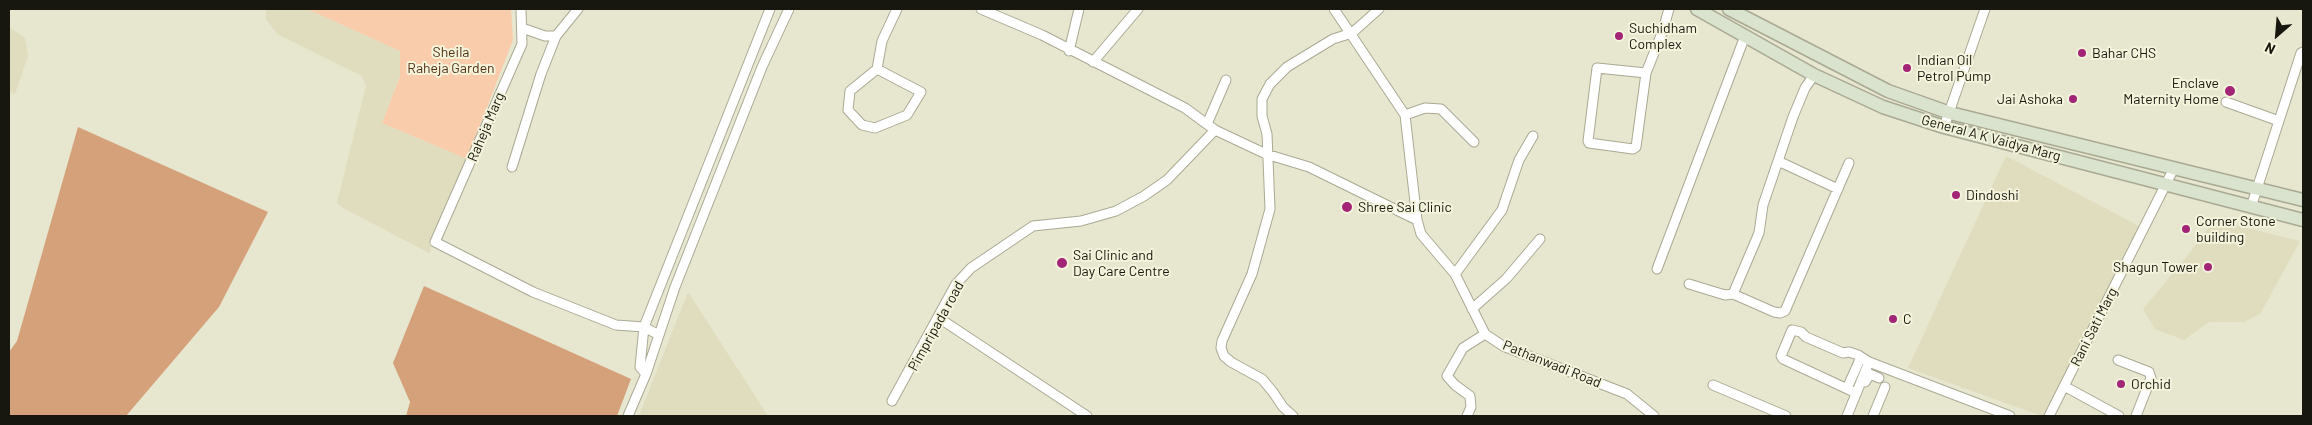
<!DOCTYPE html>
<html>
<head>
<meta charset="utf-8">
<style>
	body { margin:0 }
	#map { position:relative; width:2312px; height:425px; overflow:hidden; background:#e7e6cf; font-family:Barlow,sans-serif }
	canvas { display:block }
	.frame { position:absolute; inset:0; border:10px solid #17170f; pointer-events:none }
	.north { position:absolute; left:2252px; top:10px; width:50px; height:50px; -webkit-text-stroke:4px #f4f4dc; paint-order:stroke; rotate:207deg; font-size:14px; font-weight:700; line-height:20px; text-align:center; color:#17170f }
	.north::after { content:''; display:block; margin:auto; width:18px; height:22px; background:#17170f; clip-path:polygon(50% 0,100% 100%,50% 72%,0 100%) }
</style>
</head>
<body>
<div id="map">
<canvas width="2312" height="425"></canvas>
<div class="frame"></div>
<div class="north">N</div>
</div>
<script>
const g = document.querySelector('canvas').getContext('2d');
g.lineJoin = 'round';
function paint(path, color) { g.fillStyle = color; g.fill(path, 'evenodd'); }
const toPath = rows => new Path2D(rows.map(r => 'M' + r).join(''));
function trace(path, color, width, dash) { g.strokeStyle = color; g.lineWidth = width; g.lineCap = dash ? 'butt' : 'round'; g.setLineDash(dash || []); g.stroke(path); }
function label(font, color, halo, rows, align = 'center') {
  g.font = font + ' Barlow,sans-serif'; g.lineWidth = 4; g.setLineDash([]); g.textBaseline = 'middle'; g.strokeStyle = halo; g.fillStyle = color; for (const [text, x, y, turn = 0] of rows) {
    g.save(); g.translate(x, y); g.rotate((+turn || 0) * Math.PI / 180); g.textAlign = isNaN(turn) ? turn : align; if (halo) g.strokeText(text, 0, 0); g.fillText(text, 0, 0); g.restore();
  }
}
const built = toPath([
	[266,9,307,9,400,51,400,75,382,123,467,159,429,253,343,208,337,203,366,86,362,76,277,34,266,19],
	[9,27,25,38,28,56,15,94,9,91],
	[2006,156,2139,226,2047,416,2042,416,1908,368],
	[2214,220,2300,241,2260,314,2244,322,2209,322,2184,340,2155,329,2143,309,2188,255],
	[688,292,768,416,639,416]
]);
const green = toPath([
	[307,9,511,9,513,40,467,159,382,123,400,76,400,51]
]);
const forest = toPath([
	[78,127,268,212,219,307,126,416,9,416,9,352,17,341],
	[424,286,631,379,617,416,406,416,410,402,393,363]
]);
const minor = toPath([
	[521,9,522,44,435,242,533,292,616,325,644,327,659,335],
	[981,9,1042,35,1185,108,1215,130,1266,154,1309,167,1417,220],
	[1334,9,1405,115,1417,220,1421,234,1455,274,1485,334,1503,346,1627,394,1654,416],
	[522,28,545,36,556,36,578,9],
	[1069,51,1079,9],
	[1093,62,1138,9],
	[877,69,921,92,907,115,875,128,862,125,848,110,850,91,877,69,882,41,897,9],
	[1646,73,1597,68,1588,141,1589,143,1633,149,1636,147,1646,73,1662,33,1669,9],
	[2226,102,2279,121],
	[1405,115,1425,108,1441,109,1474,142],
	[1207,124,1226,80],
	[1944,127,1985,9],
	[1778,161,1838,189],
	[512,167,541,74,556,36],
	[2251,207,2301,53,2303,52],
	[1657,269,1745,36],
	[1455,274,1502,210,1519,160,1533,136],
	[1689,284,1725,295,1733,294,1759,233,1763,205,1793,117,1805,88,1814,75],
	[1733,294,1774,312,1780,313,1785,311,1849,163],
	[1472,309,1506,279,1540,239],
	[939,318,1087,416],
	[2118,360,2149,372,2151,378,2136,416],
	[646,374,640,367,644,327,770,9],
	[1865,382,1870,374,1879,378],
	[1849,384,1861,357],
	[1713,385,1786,416],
	[2064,386,2119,416],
	[1856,393,1783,359,1781,356,1792,330,1801,332,1806,337,1843,353,1849,352,1858,355,1869,362],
	[892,401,956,284,971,268,1033,226,1081,221,1116,211,1144,196,1167,180,1215,130],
	[628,416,646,374,675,287,762,67,789,9],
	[1293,416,1283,407,1273,392,1262,379,1231,362,1224,356,1221,348,1222,341,1252,274,1270,209,1267,134,1262,116,1262,99,1270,84,1287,67,1333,39,1352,33,1379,9],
	[1467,416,1471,407,1470,396,1455,385,1447,376,1463,348,1485,334],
	[1847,416,1869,362,2010,416],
	[1873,416,1885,387],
	[2049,416,2174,168]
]);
const secondary = toPath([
	[1697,9,1814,75,1883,107,1944,127,2303,220],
	[1729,9,1888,91,1950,113,2303,200]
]);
const markers = [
	[1619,36,5,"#a32577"],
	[2082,53,5,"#a32577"],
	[1907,68,5,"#a32577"],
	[2230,91,6,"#a32577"],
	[2073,99,5,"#a32577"],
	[1956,195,5,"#a32577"],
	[1347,207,6,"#a32577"],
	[2186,229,5,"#a32577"],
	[1062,263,6,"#a32577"],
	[2208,267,5,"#a32577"],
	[1893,319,5,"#a32577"],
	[2121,384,5,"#a32577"]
];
const poiNames = [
	["Suchidham",1629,28],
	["Complex",1629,44],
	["Bahar CHS",2092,53],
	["Indian Oil",1917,60],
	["Petrol Pump",1917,76],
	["Enclave",2219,83,"right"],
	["Maternity Home",2219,99,"right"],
	["Jai Ashoka",2063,99,"right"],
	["Dindoshi",1966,195],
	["Shree Sai Clinic",1358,207],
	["Corner Stone",2196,221],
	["building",2196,237],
	["Sai Clinic and",1073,255],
	["Day Care Centre",1073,271],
	["Shagun Tower",2198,267,"right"],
	["C",1903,319],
	["Orchid",2131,384]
];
const parkNames = [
	["Sheila",451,52],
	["Raheja Garden",451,68]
];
const streetNames = [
	["Raheja Marg",486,127,-67],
	["General A K Vaidya Marg",1991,138,15],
	["Pimpripada road",936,326,-61],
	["Rani Sati Marg",2094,327,-63],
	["Pathanwadi Road",1552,364,22]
];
paint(built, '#dfddbe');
paint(green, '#f9ccab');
paint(forest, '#d5a17b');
trace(minor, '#aaa993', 11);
trace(secondary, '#aaa993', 15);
trace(minor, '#fff', 9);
trace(secondary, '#d9e3cd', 12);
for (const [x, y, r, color] of markers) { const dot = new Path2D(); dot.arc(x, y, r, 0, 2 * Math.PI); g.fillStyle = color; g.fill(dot); trace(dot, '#f4f4dc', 2); }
label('14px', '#17170f', '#f4f4dc', poiNames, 'left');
label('14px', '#512e11', '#f4f4dc', parkNames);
label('14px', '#17170f', '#f4f4dc', streetNames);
</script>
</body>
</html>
